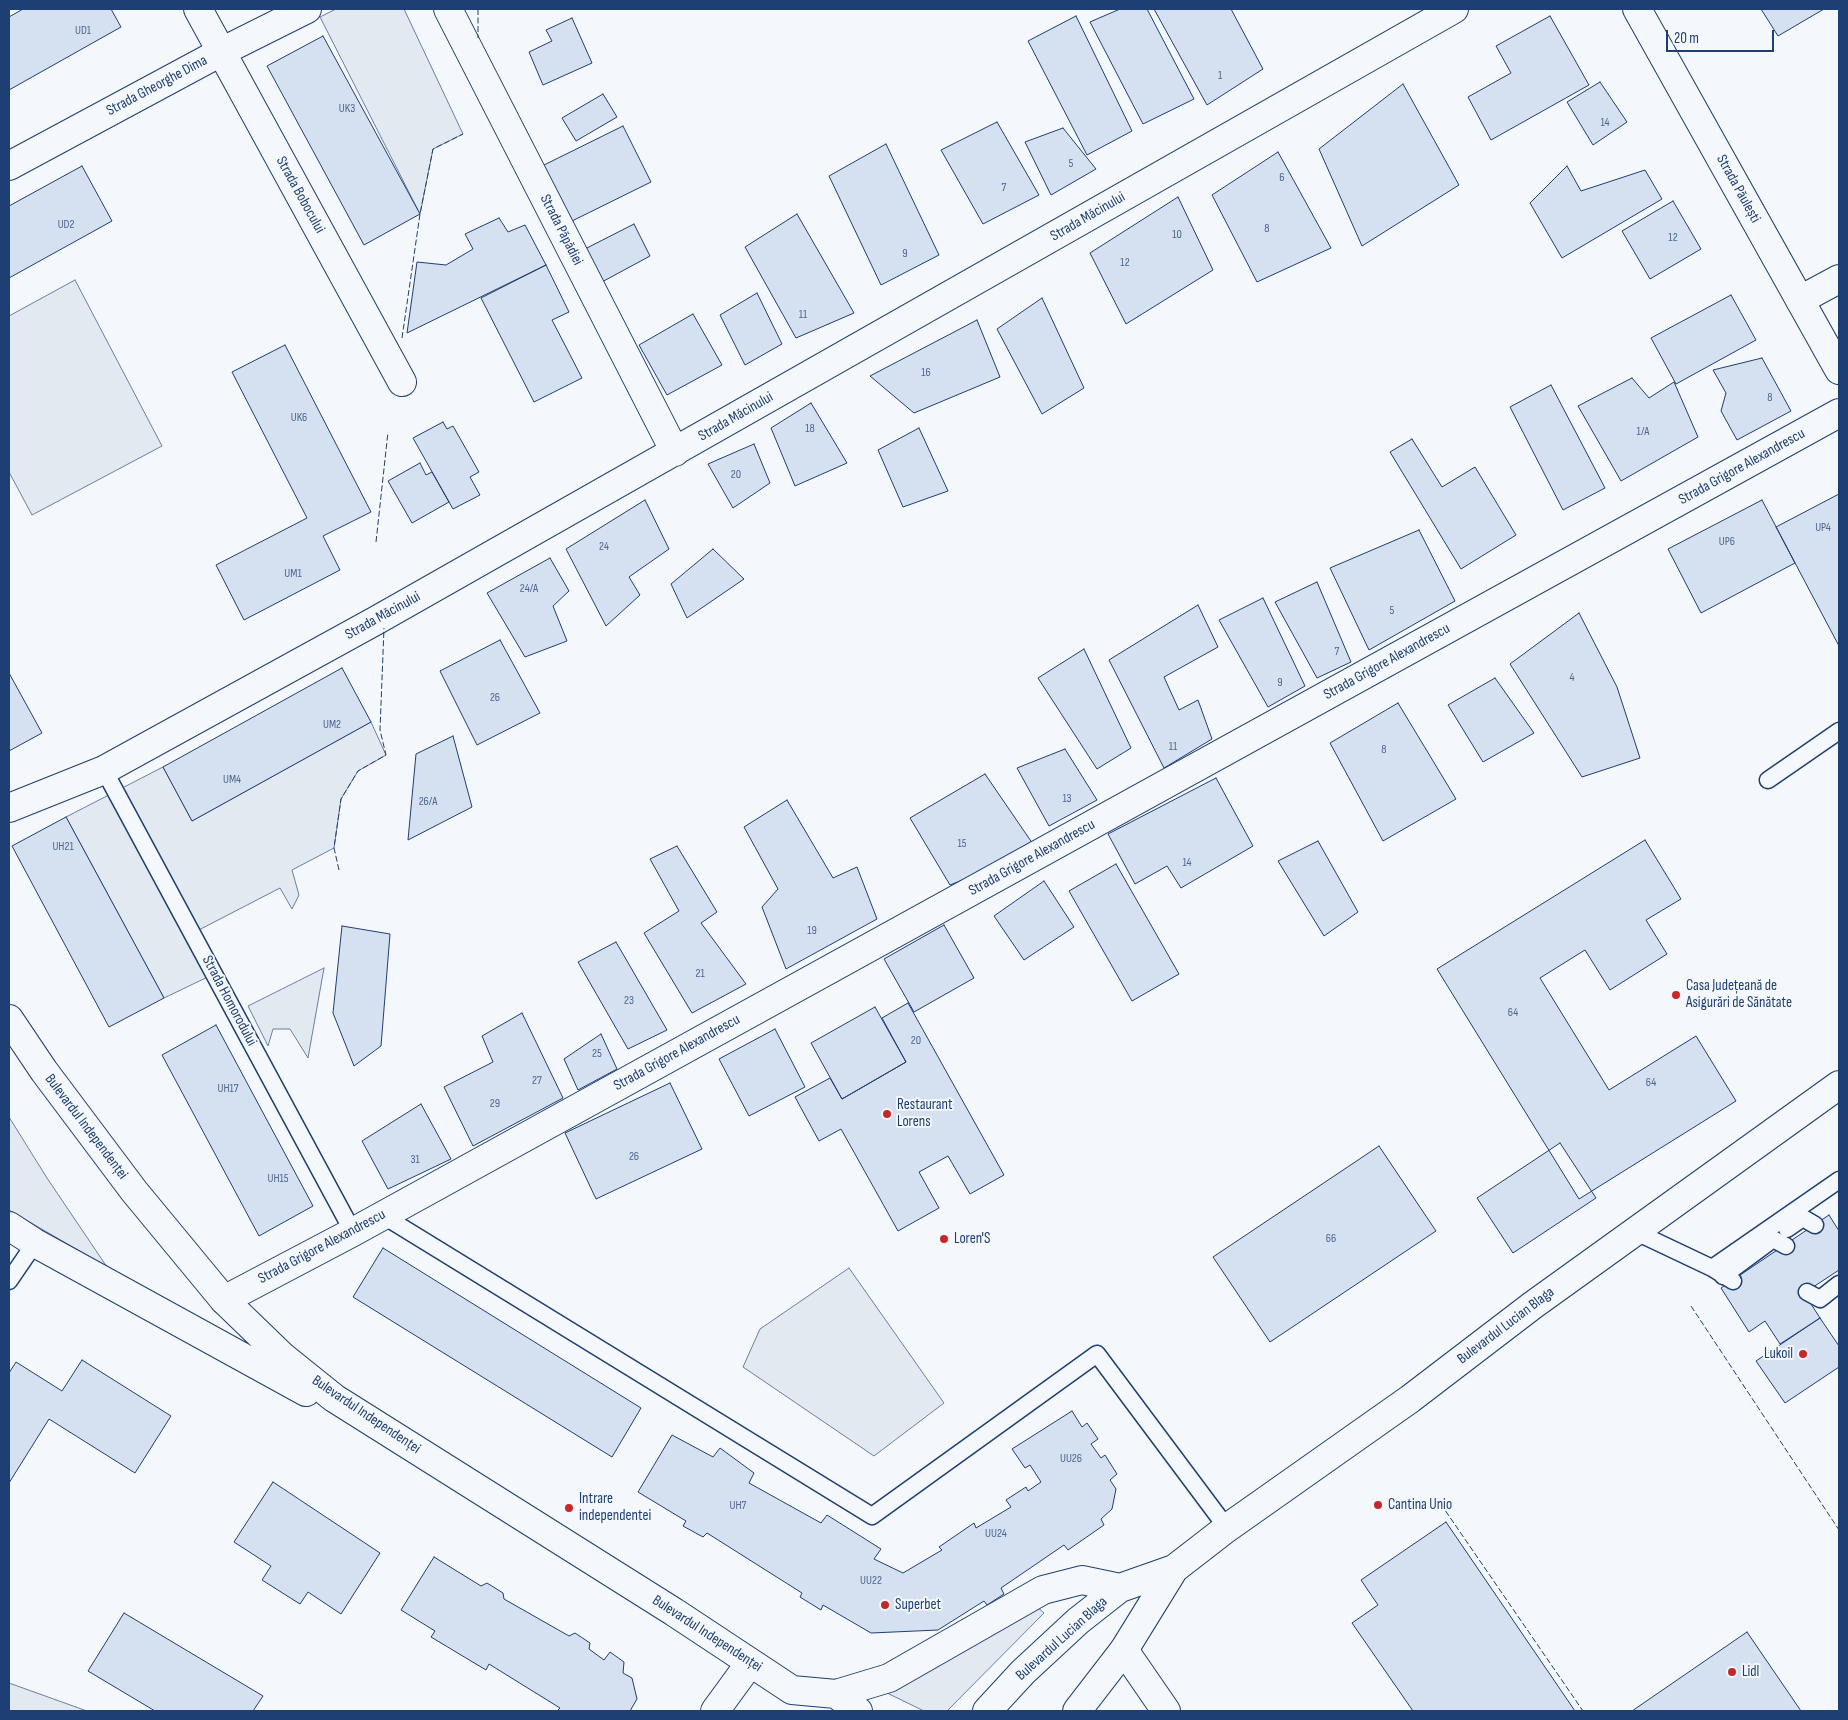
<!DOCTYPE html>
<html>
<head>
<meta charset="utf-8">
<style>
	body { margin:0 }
	#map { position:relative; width:1848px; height:1720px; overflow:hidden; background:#f4f7fb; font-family:"Sofia Sans Condensed",sans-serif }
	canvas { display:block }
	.frame { position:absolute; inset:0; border:10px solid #1d3f73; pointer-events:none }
	.scale { position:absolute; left:1666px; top:30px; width:108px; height:22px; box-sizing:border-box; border:2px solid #1d3f73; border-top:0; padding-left:6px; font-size:15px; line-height:18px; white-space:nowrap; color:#1d3f73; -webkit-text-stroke:4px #f4f7fb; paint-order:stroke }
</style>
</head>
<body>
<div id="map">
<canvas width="1848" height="1720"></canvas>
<div class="frame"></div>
<div class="scale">20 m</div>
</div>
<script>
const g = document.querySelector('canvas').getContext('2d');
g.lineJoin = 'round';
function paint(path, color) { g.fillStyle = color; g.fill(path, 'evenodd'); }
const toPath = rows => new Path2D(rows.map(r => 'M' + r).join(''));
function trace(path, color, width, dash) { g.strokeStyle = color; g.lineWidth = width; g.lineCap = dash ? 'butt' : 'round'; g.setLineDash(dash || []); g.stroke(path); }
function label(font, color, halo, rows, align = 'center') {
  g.font = font + ' "Sofia Sans Condensed",sans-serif'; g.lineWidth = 4; g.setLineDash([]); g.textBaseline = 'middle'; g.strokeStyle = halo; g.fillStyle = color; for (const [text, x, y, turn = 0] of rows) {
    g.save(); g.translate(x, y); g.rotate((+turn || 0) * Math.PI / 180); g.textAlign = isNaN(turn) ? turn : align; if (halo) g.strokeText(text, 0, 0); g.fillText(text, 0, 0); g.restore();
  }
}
const green = toPath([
	[336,9,404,9,463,134,433,149,420,214,320,17,336,9],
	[75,280,162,446,32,515,9,472,9,316,75,280],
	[371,722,386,755,358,771,341,799,334,848,292,870,299,895,292,909,280,888,193,933,214,974,164,998,66,817,163,767,192,821,371,722],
	[324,968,308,1058,290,1029,273,1029,268,1046,248,1006,324,968],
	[9,1117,47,1178,107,1267,9,1210,9,1117],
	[849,1268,944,1403,874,1456,743,1367,760,1329,849,1268],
	[1036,1606,1044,1613,947,1711,924,1711,883,1691,1036,1606],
	[9,1683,87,1711,9,1711,9,1683]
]);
const building = toPath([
	[23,9,111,9,121,27,9,90,9,17,23,9],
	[1120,9,1147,9,1194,99,1143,124,1090,22,1120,9],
	[1154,9,1231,9,1263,69,1207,105,1154,9],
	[1761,9,1824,9,1778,36,1761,9],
	[1076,16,1132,131,1087,155,1028,41,1076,16],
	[1550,16,1589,85,1491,140,1468,97,1511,73,1496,46,1550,16],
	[572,18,592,63,543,85,529,52,552,41,546,30,572,18],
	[323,36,420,214,364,245,267,66,323,36],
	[1600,82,1627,122,1593,145,1567,102,1600,82],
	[1403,84,1459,185,1362,246,1319,149,1403,84],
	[603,94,617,117,576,141,562,118,603,94],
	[997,122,1039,195,983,224,941,150,997,122],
	[623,126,651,182,570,222,542,166,623,126],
	[1063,128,1096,169,1051,195,1025,142,1063,128],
	[886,144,939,255,881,285,829,176,886,144],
	[1278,152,1331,248,1257,282,1212,195,1278,152],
	[82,166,112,221,9,278,9,206,82,166],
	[1567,166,1581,191,1645,170,1662,199,1562,258,1530,203,1567,166],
	[1178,197,1213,270,1126,324,1090,253,1178,197],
	[1673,201,1701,249,1650,279,1622,231,1673,201],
	[797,214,854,313,796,338,745,247,797,214],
	[499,218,508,232,525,225,546,265,407,333,417,262,446,265,473,249,465,234,499,218],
	[634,224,650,256,600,283,583,250,634,224],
	[546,265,569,312,552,320,582,378,534,402,481,298,546,265],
	[757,293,782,344,745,365,720,315,757,293],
	[1731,295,1756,340,1676,384,1651,338,1731,295],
	[1042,298,1084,388,1042,414,997,329,1042,298],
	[693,314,722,365,667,395,639,345,693,314],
	[977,320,1000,377,914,413,870,376,977,320],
	[285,345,371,512,323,536,340,570,244,620,216,565,307,518,232,372,285,345],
	[1762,358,1791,411,1737,440,1721,411,1726,393,1713,370,1762,358],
	[1632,378,1649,398,1674,382,1698,437,1621,481,1578,406,1632,378],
	[1551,385,1605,488,1563,510,1510,407,1551,385],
	[811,403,847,463,795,486,771,428,811,403],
	[443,422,447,429,453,426,479,472,470,477,480,495,453,509,413,438,443,422],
	[919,428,948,491,903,507,878,450,919,428],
	[1412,439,1442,487,1475,467,1516,535,1461,569,1390,452,1412,439],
	[754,444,770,483,733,508,708,464,754,444],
	[420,463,426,475,432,472,449,502,412,523,388,481,420,463],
	[1839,494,1839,646,1776,527,1839,494],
	[645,500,669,549,629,577,640,595,606,626,566,549,645,500],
	[1762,500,1795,563,1701,613,1668,549,1762,500],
	[1419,530,1455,601,1369,650,1330,568,1419,530],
	[713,549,744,579,687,618,671,584,713,549],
	[550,558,569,591,553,606,567,641,525,657,487,593,550,558],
	[1317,582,1351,662,1317,678,1275,602,1317,582],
	[1263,598,1305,686,1268,707,1219,620,1263,598],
	[1198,605,1218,647,1164,677,1179,710,1198,700,1212,739,1164,768,1109,660,1198,605],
	[1579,613,1617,687,1640,758,1582,777,1510,664,1579,613],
	[500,640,540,713,477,745,440,671,500,640],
	[1084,649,1131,748,1097,769,1038,678,1084,649],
	[342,668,371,722,192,821,163,767,342,668],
	[9,673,42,733,9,751,9,673],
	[1495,678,1534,733,1483,762,1448,705,1495,678],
	[1398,703,1456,799,1383,841,1330,743,1398,703],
	[453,736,472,807,408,840,416,754,453,736],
	[1065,749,1097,800,1049,826,1017,768,1065,749],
	[985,774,1037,850,950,885,910,818,985,774],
	[1216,778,1253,846,1181,888,1167,866,1135,884,1108,834,1216,778],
	[787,800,833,878,857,867,877,919,786,969,762,907,778,889,744,827,787,800],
	[66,817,164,998,109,1027,12,846,66,817],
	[1645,840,1681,899,1646,920,1667,954,1610,990,1585,950,1540,978,1609,1090,1696,1036,1736,1101,1579,1199,1437,969,1645,840],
	[1318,841,1358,912,1324,936,1278,861,1318,841],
	[677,846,717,912,701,923,746,984,692,1013,644,933,679,911,650,859,677,846],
	[1116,864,1179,974,1132,1001,1069,891,1116,864],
	[1044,881,1074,927,1024,960,994,916,1044,881],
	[944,925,974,978,914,1012,884,959,944,925],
	[342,926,390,934,381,1046,354,1066,333,1013,342,926],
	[616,942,667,1030,628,1049,578,962,616,942],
	[908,1003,1004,1175,970,1194,948,1156,919,1172,939,1208,898,1231,841,1129,819,1141,795,1097,830,1078,842,1099,906,1062,882,1018,908,1003],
	[875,1007,906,1062,842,1099,811,1043,875,1007],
	[522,1013,563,1098,473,1146,444,1087,493,1062,482,1036,522,1013],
	[216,1025,313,1206,259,1236,162,1055,216,1025],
	[775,1029,805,1087,749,1116,719,1059,775,1029],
	[601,1034,617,1069,578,1090,564,1059,601,1034],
	[670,1083,702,1149,596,1199,565,1133,670,1083],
	[421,1104,451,1159,388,1189,362,1141,421,1104],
	[1560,1143,1596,1198,1513,1253,1477,1198,1560,1143],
	[1379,1146,1436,1231,1270,1342,1213,1257,1379,1146],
	[1829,1215,1839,1231,1839,1270,1804,1293,1820,1318,1780,1344,1765,1321,1749,1332,1721,1288,1829,1215],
	[383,1248,641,1408,612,1457,353,1297,383,1248],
	[1820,1318,1839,1346,1839,1367,1785,1403,1756,1361,1820,1318],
	[82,1360,171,1416,135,1473,49,1419,9,1483,9,1373,16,1362,62,1391,82,1360],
	[1072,1411,1082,1427,1087,1423,1098,1439,1091,1444,1101,1458,1105,1455,1117,1474,1110,1480,1116,1489,1112,1509,1101,1519,1104,1525,1068,1550,1064,1545,1001,1588,1004,1594,987,1605,984,1601,938,1630,871,1633,823,1605,821,1610,800,1597,802,1593,707,1533,703,1537,683,1526,686,1521,638,1492,672,1435,713,1457,720,1448,754,1473,749,1483,821,1523,827,1515,881,1549,874,1559,903,1573,942,1550,939,1547,974,1523,976,1528,1011,1507,1006,1500,1026,1487,1028,1491,1041,1482,1030,1465,1025,1468,1012,1449,1072,1411],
	[273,1482,380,1553,341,1614,308,1592,300,1604,262,1580,271,1566,234,1542,273,1482],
	[1446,1522,1575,1711,1413,1711,1352,1623,1378,1605,1361,1580,1446,1522],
	[434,1557,481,1586,487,1583,503,1593,504,1599,569,1636,575,1633,590,1643,589,1649,604,1660,610,1652,624,1662,623,1673,632,1678,637,1699,630,1711,557,1711,560,1708,489,1664,486,1670,431,1637,435,1631,401,1610,434,1557],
	[124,1613,263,1696,253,1711,155,1711,88,1671,124,1613],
	[1747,1632,1801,1711,1632,1711,1747,1632]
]);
const service = toPath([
	[104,770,353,1232],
	[1768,780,1839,731],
	[382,1215,872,1516,1097,1354,1227,1528],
	[1787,1229,1803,1218,1815,1225],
	[1636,1232,1712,1268,1733,1281],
	[1712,1268,1839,1180],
	[1723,1276,1773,1239,1786,1246],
	[9,1281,35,1243],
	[1807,1292,1820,1299,1839,1284]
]);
const minor = toPath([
	[198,9,402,382],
	[448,9,675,452],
	[9,166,221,52,307,9],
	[1800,300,1839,279],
	[9,808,104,770,377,620,1454,9],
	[224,1300,353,1232,1839,413],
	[1124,1650,1166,1711],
	[715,1711,750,1663]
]);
const secondary = toPath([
	[1637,9,1839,370]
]);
const primary = toPath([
	[9,1019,44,1071,134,1191,224,1300,283,1357,334,1398,674,1612,792,1690,836,1694,858,1711],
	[9,1226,35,1243,306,1392],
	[836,1694,889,1678,1043,1590,1082,1580,1120,1588],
	[987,1711,1023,1672,1078,1621,1120,1588,1174,1569,1227,1528,1410,1399,1533,1305,1839,1085],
	[1077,1711,1124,1650,1174,1569]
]);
const fence = toPath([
	[478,9,478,38],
	[402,338,420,214,433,149,463,134],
	[376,542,388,432],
	[339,870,334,848,341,799,358,771,386,755,380,730,384,628],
	[1691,1306,1839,1530],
	[1436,1497,1583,1711]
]);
const markers = [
	[1676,995,5,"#c62828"],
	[887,1114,5,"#c62828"],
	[944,1239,5,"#c62828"],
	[1803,1354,5,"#c62828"],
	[1378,1505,5,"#c62828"],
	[569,1508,5,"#c62828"],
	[885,1605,5,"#c62828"],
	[1732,1672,5,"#c62828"]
];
const numberNames = [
	["UD1",83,31],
	["1",1220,76],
	["UK3",347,109],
	["14",1605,123],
	["5",1071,164],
	["6",1282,178],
	["7",1004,188],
	["UD2",66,225],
	["8",1267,229],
	["10",1177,235],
	["12",1673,238],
	["9",905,254],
	["12",1125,263],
	["11",803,315],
	["16",926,373],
	["8",1770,398],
	["UK6",299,418],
	["18",810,429],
	["1/A",1643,432],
	["20",736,475],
	["UP4",1823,528],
	["UP6",1727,542],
	["24",604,547],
	["UM1",293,574],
	["24/A",529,589],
	["5",1392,611],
	["7",1337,652],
	["4",1572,678],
	["9",1280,683],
	["26",495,698],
	["UM2",332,725],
	["11",1173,747],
	["8",1384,750],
	["UM4",232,780],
	["13",1067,799],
	["26/A",428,802],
	["15",962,844],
	["UH21",63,847],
	["14",1187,863],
	["19",812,931],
	["21",700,974],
	["23",629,1001],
	["64",1513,1013],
	["20",916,1041],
	["25",597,1054],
	["27",537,1081],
	["64",1651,1083],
	["UH17",228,1089],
	["29",495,1104],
	["26",634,1157],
	["31",415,1160],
	["UH15",278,1179],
	["66",1331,1239],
	["UU26",1071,1459],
	["UH7",738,1506],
	["UU24",996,1534],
	["UU22",871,1581]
];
const streetNames = [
	["Strada Gheorghe Dima",157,86,-28],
	["Strada Păulești",1738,189,61],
	["Strada Bobocului",300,195,61],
	["Strada Măcinului",1088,217,-30],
	["Strada Păpădiei",561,230,63],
	["Strada Măcinului",736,417,-30],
	["Strada Grigore Alexandrescu",1742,467,-29],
	["Strada Măcinului",383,616,-29],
	["Strada Grigore Alexandrescu",1387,662,-29],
	["Strada Grigore Alexandrescu",1032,858,-29],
	["Strada Homorodului",229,1001,62],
	["Strada Grigore Alexandrescu",677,1053,-29],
	["Bulevardul Independenței",86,1127,53],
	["Strada Grigore Alexandrescu",322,1247,-28],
	["Bulevardul Lucian Blaga",1506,1326,-37],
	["Bulevardul Independenței",366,1415,34],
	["Bulevardul Independenței",707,1634,33],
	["Bulevardul Lucian Blaga",1062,1639,-42]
];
const poiNames = [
	["Casa Județeană de",1686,986],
	["Asigurări de Sănătate",1686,1003],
	["Restaurant",897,1105],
	["Lorens",897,1122],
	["Loren'S",954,1239],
	["Lukoil",1793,1354,"right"],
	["Intrare",579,1499],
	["independentei",579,1516],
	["Cantina Unio",1388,1505],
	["Superbet",895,1605],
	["Lidl",1742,1672]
];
paint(green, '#e3e9f0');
trace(green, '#687fa3', 1);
paint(building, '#d5e0f0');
trace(building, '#1d3f73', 1);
trace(service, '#1d3f73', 19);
trace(minor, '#1d3f73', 30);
trace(secondary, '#1d3f73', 30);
trace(primary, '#1d3f73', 30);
trace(service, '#f4f7fb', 16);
trace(minor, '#f4f7fb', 28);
trace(secondary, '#f4f7fb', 28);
trace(primary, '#f4f7fb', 28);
trace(fence, '#1d3f73', 1, [6, 2.5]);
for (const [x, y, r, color] of markers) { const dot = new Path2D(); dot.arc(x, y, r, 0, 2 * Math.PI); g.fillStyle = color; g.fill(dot); trace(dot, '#f4f7fb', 2); }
label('12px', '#4b6792', null, numberNames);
label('15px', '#1d3f73', '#f4f7fb', streetNames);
label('15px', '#1d3f73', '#f4f7fb', poiNames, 'left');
</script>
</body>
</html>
